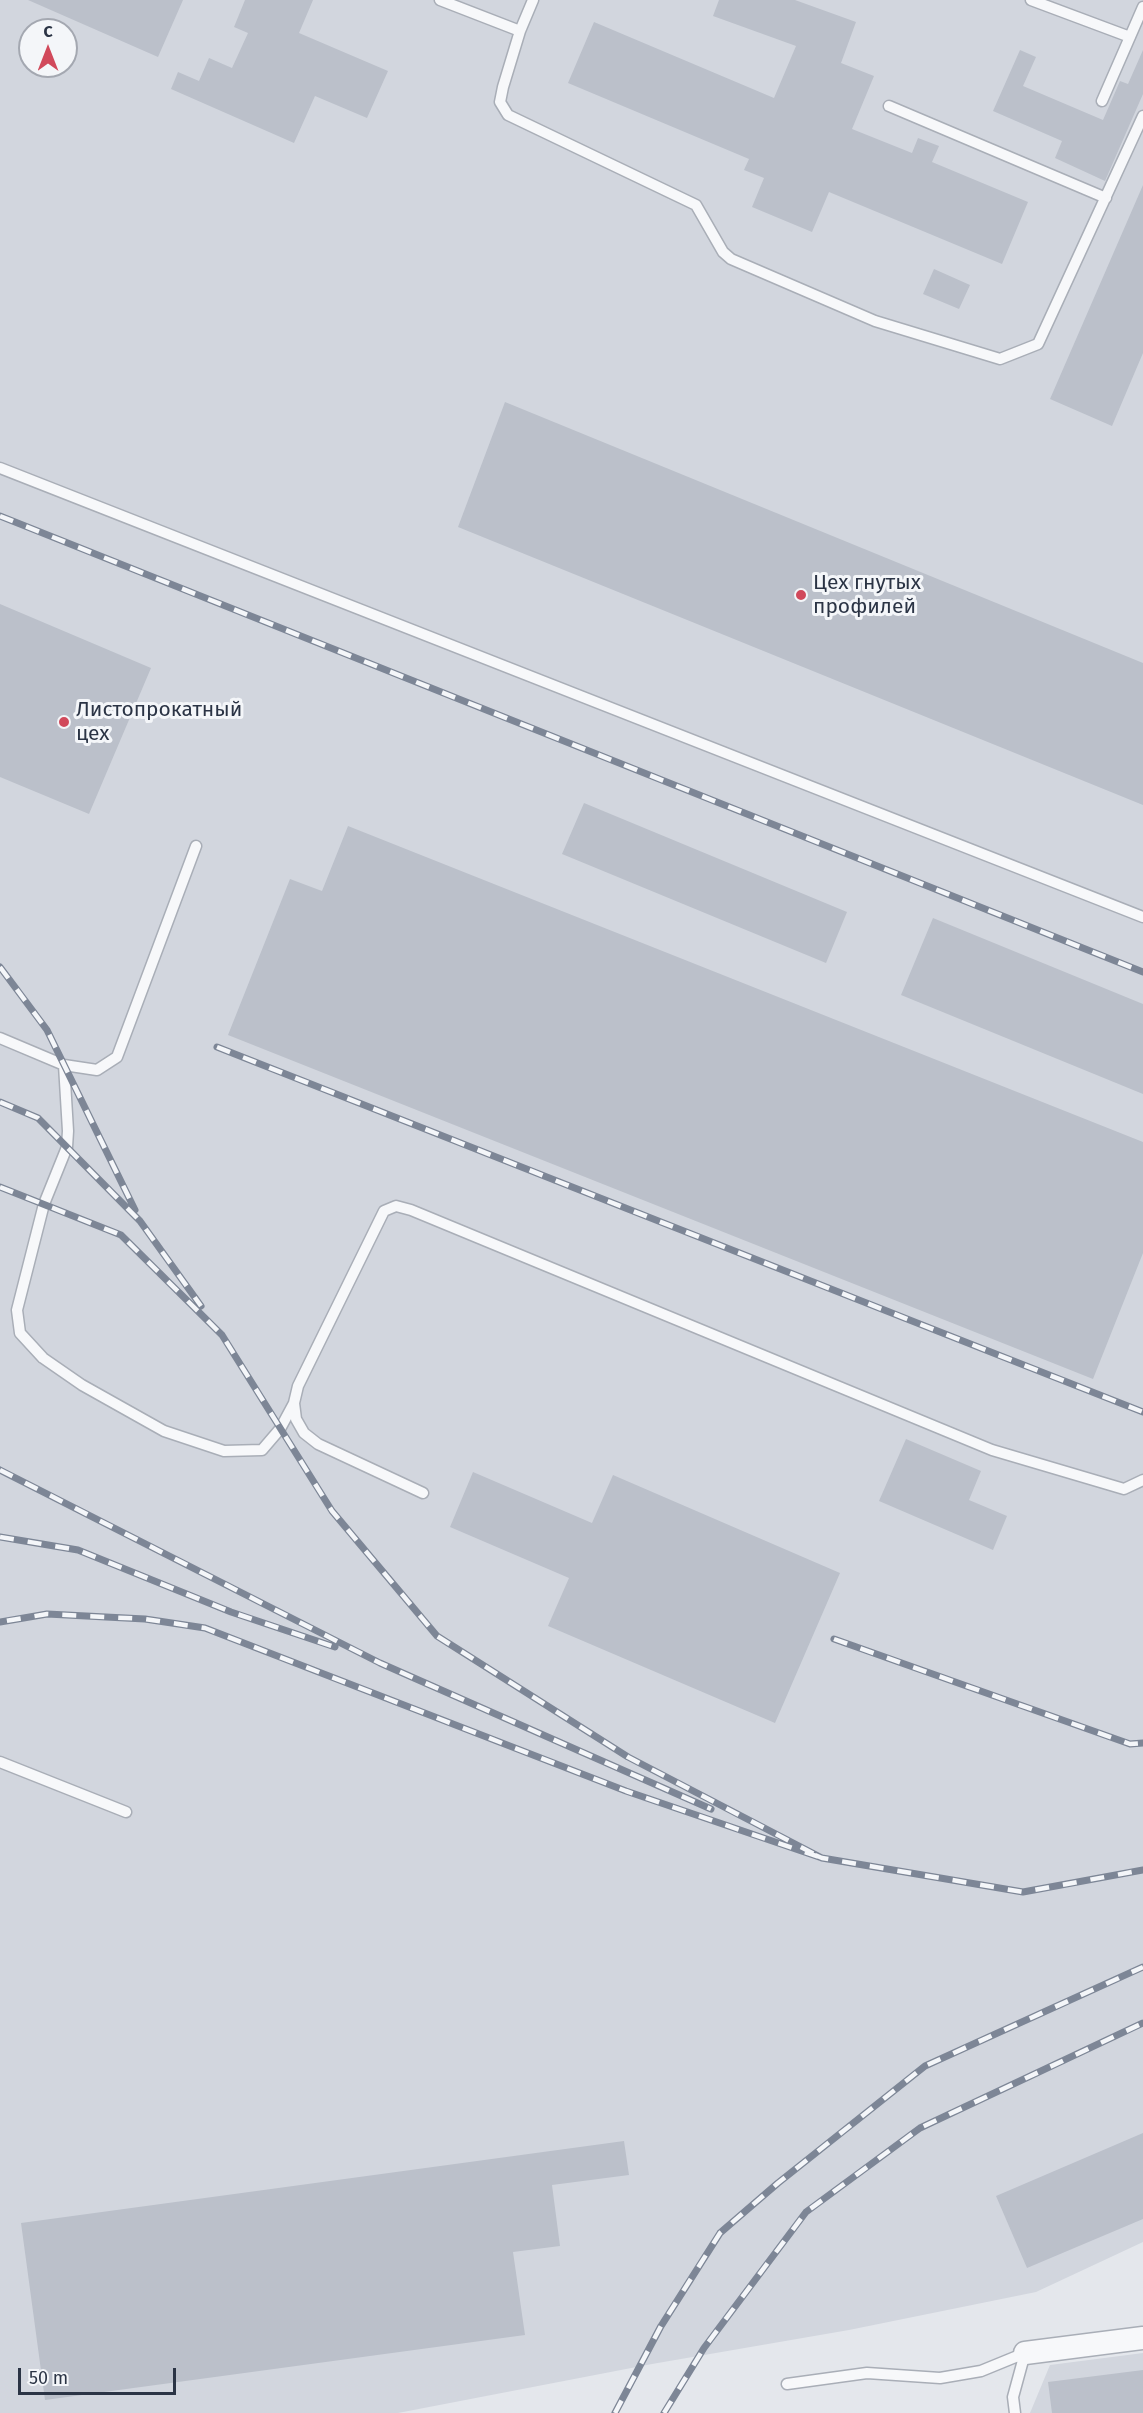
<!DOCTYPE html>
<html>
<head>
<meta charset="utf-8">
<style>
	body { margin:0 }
	#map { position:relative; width:1143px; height:2413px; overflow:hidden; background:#e4e7ec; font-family:"Fira Sans",sans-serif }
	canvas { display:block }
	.north { position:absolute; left:18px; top:18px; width:60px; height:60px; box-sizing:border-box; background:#f4f6f9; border:2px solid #a4a8b1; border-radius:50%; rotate:0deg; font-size:16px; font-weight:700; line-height:24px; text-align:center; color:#2b3445 }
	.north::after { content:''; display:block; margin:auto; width:21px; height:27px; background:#d1495b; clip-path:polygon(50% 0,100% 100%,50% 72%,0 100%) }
	.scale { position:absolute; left:18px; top:2368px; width:158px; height:27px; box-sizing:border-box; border:3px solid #2b3445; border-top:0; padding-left:8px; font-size:18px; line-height:21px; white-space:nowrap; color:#2b3445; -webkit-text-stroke:4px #f4f6f9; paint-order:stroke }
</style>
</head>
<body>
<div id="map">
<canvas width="1143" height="2413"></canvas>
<div class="north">С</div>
<div class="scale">50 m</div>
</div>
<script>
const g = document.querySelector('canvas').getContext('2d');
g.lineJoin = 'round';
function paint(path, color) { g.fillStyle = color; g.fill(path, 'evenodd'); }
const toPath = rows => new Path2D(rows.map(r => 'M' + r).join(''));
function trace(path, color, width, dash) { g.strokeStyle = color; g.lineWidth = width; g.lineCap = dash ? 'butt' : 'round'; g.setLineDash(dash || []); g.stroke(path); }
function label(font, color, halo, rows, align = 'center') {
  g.font = font + ' "Fira Sans",sans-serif'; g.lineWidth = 6; g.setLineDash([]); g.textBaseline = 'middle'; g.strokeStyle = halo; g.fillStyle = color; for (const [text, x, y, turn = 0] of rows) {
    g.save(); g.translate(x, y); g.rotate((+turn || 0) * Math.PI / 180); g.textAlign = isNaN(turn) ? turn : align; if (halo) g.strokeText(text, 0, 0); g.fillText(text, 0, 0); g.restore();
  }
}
const built = toPath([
	[0,0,1143,0,1143,2242,1036,2292,849,2330,652,2364,398,2413,0,2413],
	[30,30,66,30,66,66,30,66],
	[1143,2353,1143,2413,1030,2413,1050,2365]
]);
const building = toPath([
	[28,0,183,0,158,57],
	[245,0,313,0,299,33,388,71,367,118,315,96,294,143,171,89,178,72,199,81,209,58,232,68,248,33,234,27],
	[719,0,795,0,856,22,841,63,874,76,852,129,912,153,918,138,939,146,932,162,1028,202,1002,264,829,192,812,232,752,207,764,178,744,170,749,159,568,83,594,22,774,98,796,46,713,16],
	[1020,50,1036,57,1023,86,1103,120,1120,81,1128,84,1143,50,1143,94,1105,181,1055,158,1062,141,993,111],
	[1143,185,1143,353,1112,426,1050,399],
	[934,269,970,285,959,309,923,294],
	[505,402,1143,663,1143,805,458,527],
	[0,604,151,668,89,814,0,777],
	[584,803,847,912,826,963,562,854],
	[348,826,1143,1142,1143,1253,1093,1379,228,1035,290,879,322,891],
	[933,918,1143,1004,1143,1094,901,995],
	[906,1439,981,1471,969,1500,1007,1516,993,1550,879,1501],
	[473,1472,592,1523,613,1475,840,1573,775,1723,548,1626,569,1578,450,1527],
	[1143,2133,1143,2219,1027,2268,996,2196],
	[624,2141,629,2175,552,2185,560,2246,513,2252,525,2335,45,2400,21,2223],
	[1143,2370,1143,2413,1052,2413,1048,2382]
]);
const service = toPath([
	[440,0,520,31],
	[533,0,520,31,503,87,500,102,508,115,696,205,723,252,731,259,875,321,1000,359,1038,344,1143,116],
	[1031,0,1130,37],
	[1102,101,1143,7],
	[889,106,1106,198],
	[0,468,1143,917],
	[0,1038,64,1065,97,1070,117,1057,196,846],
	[64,1065,68,1131,67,1147,44,1204,17,1310,20,1333,43,1358,82,1385,164,1431,224,1451,262,1450,280,1429,294,1403],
	[423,1493,318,1444,304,1433,296,1419,294,1403,298,1386,384,1211,396,1206,411,1210,992,1450,1124,1489,1143,1480],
	[0,1762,126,1812],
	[787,2384,867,2373,940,2378,981,2371,1025,2353],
	[1015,2413,1013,2397,1025,2353]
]);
const minor = toPath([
	[1025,2353,1143,2338]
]);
const rail = toPath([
	[0,516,1143,972],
	[0,967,47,1030,135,1210],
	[217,1047,1143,1412],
	[0,1102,38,1118,140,1221,201,1306],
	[0,1187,121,1235,222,1335,332,1511,437,1636,628,1757,822,1858,626,1791,205,1628,145,1619,47,1614,0,1622],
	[0,1470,380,1663,711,1809],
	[0,1537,78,1550,231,1612,335,1647],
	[834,1639,1130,1744,1143,1743],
	[815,1855,822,1858,1023,1892,1143,1870],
	[615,2413,661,2326,720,2233,778,2183,925,2066,1143,1967],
	[664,2413,704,2348,806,2212,920,2128,1143,2023]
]);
const markers = [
	[801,595,6,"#d1495b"],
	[64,722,6,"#d1495b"]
];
const poiNames = [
	["Цех гнутых",813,583],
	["профилей",813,607],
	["Листопрокатный",76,710],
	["цех",76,734]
];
paint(built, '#d2d6de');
paint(building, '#bbc0ca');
trace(service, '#a9aeb7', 13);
trace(minor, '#a9aeb7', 25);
trace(service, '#f7f8fa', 10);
trace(minor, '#f7f8fa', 22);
trace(rail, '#7d8696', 7);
trace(rail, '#f4f6f9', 4.5, [14]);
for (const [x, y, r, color] of markers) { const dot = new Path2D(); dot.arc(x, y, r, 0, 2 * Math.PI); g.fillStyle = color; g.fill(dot); trace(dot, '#f4f6f9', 2); }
label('21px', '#2b3445', '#f4f6f9', poiNames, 'left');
</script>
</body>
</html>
